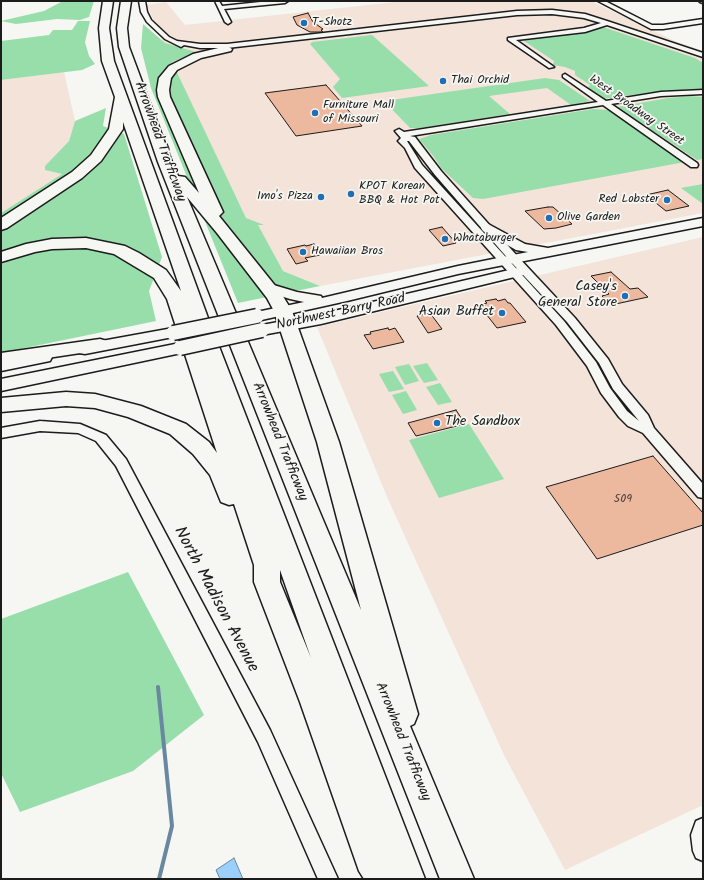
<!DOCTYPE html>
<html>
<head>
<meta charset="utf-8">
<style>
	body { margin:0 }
	#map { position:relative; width:704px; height:880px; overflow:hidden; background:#f6f6f2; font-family:Kalam,sans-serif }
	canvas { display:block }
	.frame { position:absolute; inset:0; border:2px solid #1c1c1c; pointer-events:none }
</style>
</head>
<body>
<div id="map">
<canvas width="704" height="880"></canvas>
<div class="frame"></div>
</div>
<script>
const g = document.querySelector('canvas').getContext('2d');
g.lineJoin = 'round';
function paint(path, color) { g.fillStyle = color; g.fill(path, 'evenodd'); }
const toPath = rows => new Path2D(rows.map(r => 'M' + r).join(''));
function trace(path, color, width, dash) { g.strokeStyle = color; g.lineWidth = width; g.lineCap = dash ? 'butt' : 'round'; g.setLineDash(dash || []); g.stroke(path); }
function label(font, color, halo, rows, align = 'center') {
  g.font = font + ' Kalam,sans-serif'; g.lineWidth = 3.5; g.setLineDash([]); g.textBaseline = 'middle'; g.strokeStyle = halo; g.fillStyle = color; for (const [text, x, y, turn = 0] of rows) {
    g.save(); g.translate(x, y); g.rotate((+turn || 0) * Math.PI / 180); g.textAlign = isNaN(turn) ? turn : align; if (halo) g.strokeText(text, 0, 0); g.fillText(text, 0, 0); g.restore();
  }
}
const built = toPath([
	[405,1,591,1,677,42,703,51,703,213,320,286,283,271,246,218,178,78,147,5,166,2,185,25],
	[64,72,75,121,69,141,45,166,45,170,62,174,1,213,1,80],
	[703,237,703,805,565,870,504,755,388,499,317,327]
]);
const green = toPath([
	[63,1,94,1,89,17,80,20,57,19,16,24,1,21,44,11],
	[78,21,90,21,85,42,89,56,95,64,82,70,1,80,1,41,49,35,53,30,72,30],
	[143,24,165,43,196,52,172,62,246,218,264,225,258,225,283,271,320,286,238,303,151,88,141,48],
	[603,27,695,58,703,63,703,89,662,91,603,99,588,88,590,85,575,75,575,71,565,67,553,65,554,61,521,39,584,31],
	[372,35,429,86,342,98,333,87,340,79,310,44,312,42],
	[545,78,559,80,590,101,571,105,547,88,489,96,510,114,420,128,410,128,384,101],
	[691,96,703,97,703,159,697,160,617,107,668,98],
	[106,108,103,126,124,134,162,257,149,291,156,321,1,353,1,213,62,174,45,170,45,166,69,141,75,121],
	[593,109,608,110,685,162,483,199,473,198,441,168,434,157,419,139,431,135],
	[703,184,703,204,681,188],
	[427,363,438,380,424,383,413,366],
	[409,364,419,381,405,385,395,367],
	[393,371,404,389,389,392,379,374],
	[440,383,452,402,438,405,426,387],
	[406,391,417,410,403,414,392,395],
	[469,424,504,479,439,498,409,440],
	[128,572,204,715,133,771,20,812,1,773,1,619]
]);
const water = toPath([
	[234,858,243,879,220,879,216,870,234,858]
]);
const stream = toPath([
	[158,687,172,826,159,879]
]);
const building = toPath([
	[308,13,313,22,323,29,321,30,323,32,310,32,297,25,293,17,308,13],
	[326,85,362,126,296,136,265,93,326,85],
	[668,190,689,206,666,211,646,195,668,190],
	[548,207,553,207,572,224,556,228,544,229,525,211,548,207],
	[442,227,456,243,443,246,429,230,442,227],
	[314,244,320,255,305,258,308,261,296,264,287,249,305,245,306,246,314,244],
	[611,272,630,289,638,288,648,297,611,305,602,296,609,294,591,276,611,272],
	[496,299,498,301,505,299,508,303,510,303,526,322,497,328,479,305,487,303,485,301,496,299],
	[430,313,442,329,428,333,417,316,430,313],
	[388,328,389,330,395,328,404,342,373,349,364,335,371,334,370,332,388,328],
	[456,410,465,424,416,436,408,423,456,410],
	[653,456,703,513,703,525,597,559,546,487,653,456]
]);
const street = toPath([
	[139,1,145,1,147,12,151,20,169,37,177,41,200,44,227,44,517,11,552,10,585,14,610,22,703,53,703,57,607,25,585,32,516,40,554,67,549,68,508,40,508,38,584,28,601,23,584,18,552,14,517,15,227,48,200,48,184,45,181,47,165,39,147,22,141,12,139,1],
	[215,1,219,1,222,6,270,1,288,1,285,3,224,9,231,22,228,24,225,22,215,1],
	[598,1,605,1,652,25,663,25,703,19,703,23,663,29,651,29,598,1],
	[699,1,703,1,703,3,700,2,699,1],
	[565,74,606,101,661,92,703,90,702,94,661,96,611,104,697,163,698,165,697,167,691,167,603,105,410,136,415,137,441,171,519,258,575,318,608,359,622,384,648,415,654,428,703,484,703,498,698,497,643,433,628,426,619,417,601,393,587,366,556,325,415,168,405,148,398,141,401,138,395,131,399,129,404,132,598,102,563,77,563,75,565,74],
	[407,141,409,141,435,175,511,262,567,322,599,363,613,389,639,421,627,411,610,388,596,362,564,321,422,165,407,141],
	[40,421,80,424,106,435,126,459,270,730,338,879,318,879,258,742,116,466,96,441,78,433,40,431,1,438,1,428,40,421],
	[703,818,703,861,696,858,693,851,691,835,696,821,703,818]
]);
const secondary = toPath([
	[703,218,703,226,458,274,347,301,257,321,252,319,249,316,252,313,304,302,290,299,262,290,260,287,262,284,267,283,297,292,321,296,322,298,458,266,528,252,516,250,483,231,481,228,483,225,488,224,525,244,548,248,703,218],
	[522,267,527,268,529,271,527,274,321,324,262,335,257,333,254,330,257,327,262,325,321,314,522,267],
	[173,328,178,330,181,333,178,336,85,354,79,353,77,349,79,345,85,344,173,328],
	[180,343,186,344,188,348,186,352,1,391,1,379,180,343],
	[44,352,50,353,52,357,50,361,1,371,1,361,44,352]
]);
const highway = toPath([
	[103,1,113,1,109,28,114,61,208,318,425,879,364,879,359,871,300,702,254,582,254,565,234,504,229,505,221,502,210,475,193,454,170,434,128,417,95,408,66,406,1,412,1,398,66,392,95,394,141,406,186,424,209,442,217,453,167,299,154,278,114,254,86,248,52,249,35,252,1,262,1,252,26,244,52,239,86,238,125,246,139,253,166,270,181,291,123,122,123,129,101,161,82,178,7,228,1,230,1,218,72,172,91,155,109,129,115,97,102,61,99,28,103,1],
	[280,570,311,658,280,582,280,570],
	[121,1,131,1,127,28,129,47,172,162,178,176,185,177,199,193,158,97,157,90,159,78,169,66,193,54,227,46,232,49,231,51,201,58,177,70,171,78,169,90,170,97,223,212,219,216,281,293,292,311,339,442,418,714,414,724,410,726,474,879,440,879,158,162,119,47,117,28,121,1],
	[187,197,217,233,267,298,274,311,317,442,361,610,187,197],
	[100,339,107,341,110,345,107,349,1,365,1,353,100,339]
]);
const secondaryBridge = toPath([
	[173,333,257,316],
	[180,348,262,330]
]);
const markers = [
	[304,23,4,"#1f6fb2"],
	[443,81,4,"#1f6fb2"],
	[315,113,4,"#1f6fb2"],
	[351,194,4,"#1f6fb2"],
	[321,197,4,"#1f6fb2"],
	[667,200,4,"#1f6fb2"],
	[549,218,4,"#1f6fb2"],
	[445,239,4,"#1f6fb2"],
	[303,252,4,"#1f6fb2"],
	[625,296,4,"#1f6fb2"],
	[502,313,4,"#1f6fb2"],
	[437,423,4,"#1f6fb2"]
];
const farPoinames = [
	["T-Shotz",312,23],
	["Thai Orchid",451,81],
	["Furniture Mall",323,106],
	["of Missouri",323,120],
	["KPOT Korean",359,187],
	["BBQ & Hot Pot",359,201],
	["Imo's Pizza",313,197,"right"],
	["Red Lobster",659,200,"right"],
	["Olive Garden",557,218],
	["Whataburger",453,239],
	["Hawaiian Bros",311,252]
];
const farStreetnames = [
	["West Broadway Street",636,111,35]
];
const numberNames = [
	["509",623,500]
];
const streetNames = [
	["Arrowhead Trafficway",159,142,70],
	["Northwest Barry Road",341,313,-12],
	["Arrowhead Trafficway",279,442,68],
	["Arrowhead Trafficway",402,742,68]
];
const poiNames = [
	["Casey's",617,288],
	["General Store",617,304],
	["Asian Buffet",494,313],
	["The Sandbox",445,423,"left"]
];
const nearStreetnames = [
	["North Madison Avenue",215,600,62]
];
paint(built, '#f3e3d9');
paint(green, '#98deab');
paint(water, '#9ccff9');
trace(water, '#6987a1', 1);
trace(stream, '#6987a1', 4);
paint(building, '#ecb89e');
trace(building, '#1c1c1c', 1);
trace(street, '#1c1c1c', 3);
trace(secondary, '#1c1c1c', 3);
trace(highway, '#1c1c1c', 3);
paint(street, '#f6f6f2');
paint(secondary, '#f6f6f2');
paint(highway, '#f6f6f2');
trace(secondaryBridge, '#1c1c1c', 17, []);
trace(secondaryBridge, '#f6f6f2', 14);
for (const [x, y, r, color] of markers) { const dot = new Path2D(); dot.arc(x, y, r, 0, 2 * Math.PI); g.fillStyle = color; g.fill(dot); trace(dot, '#f6f6f2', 1.5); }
label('12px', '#1c1c1c', '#f6f6f2', farPoinames, 'left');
label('12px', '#1c1c1c', '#f6f6f2', farStreetnames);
label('12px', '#50433c', null, numberNames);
label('14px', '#1c1c1c', '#f6f6f2', streetNames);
label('14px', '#1c1c1c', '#f6f6f2', poiNames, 'right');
label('17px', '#1c1c1c', '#f6f6f2', nearStreetnames);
</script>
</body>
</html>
